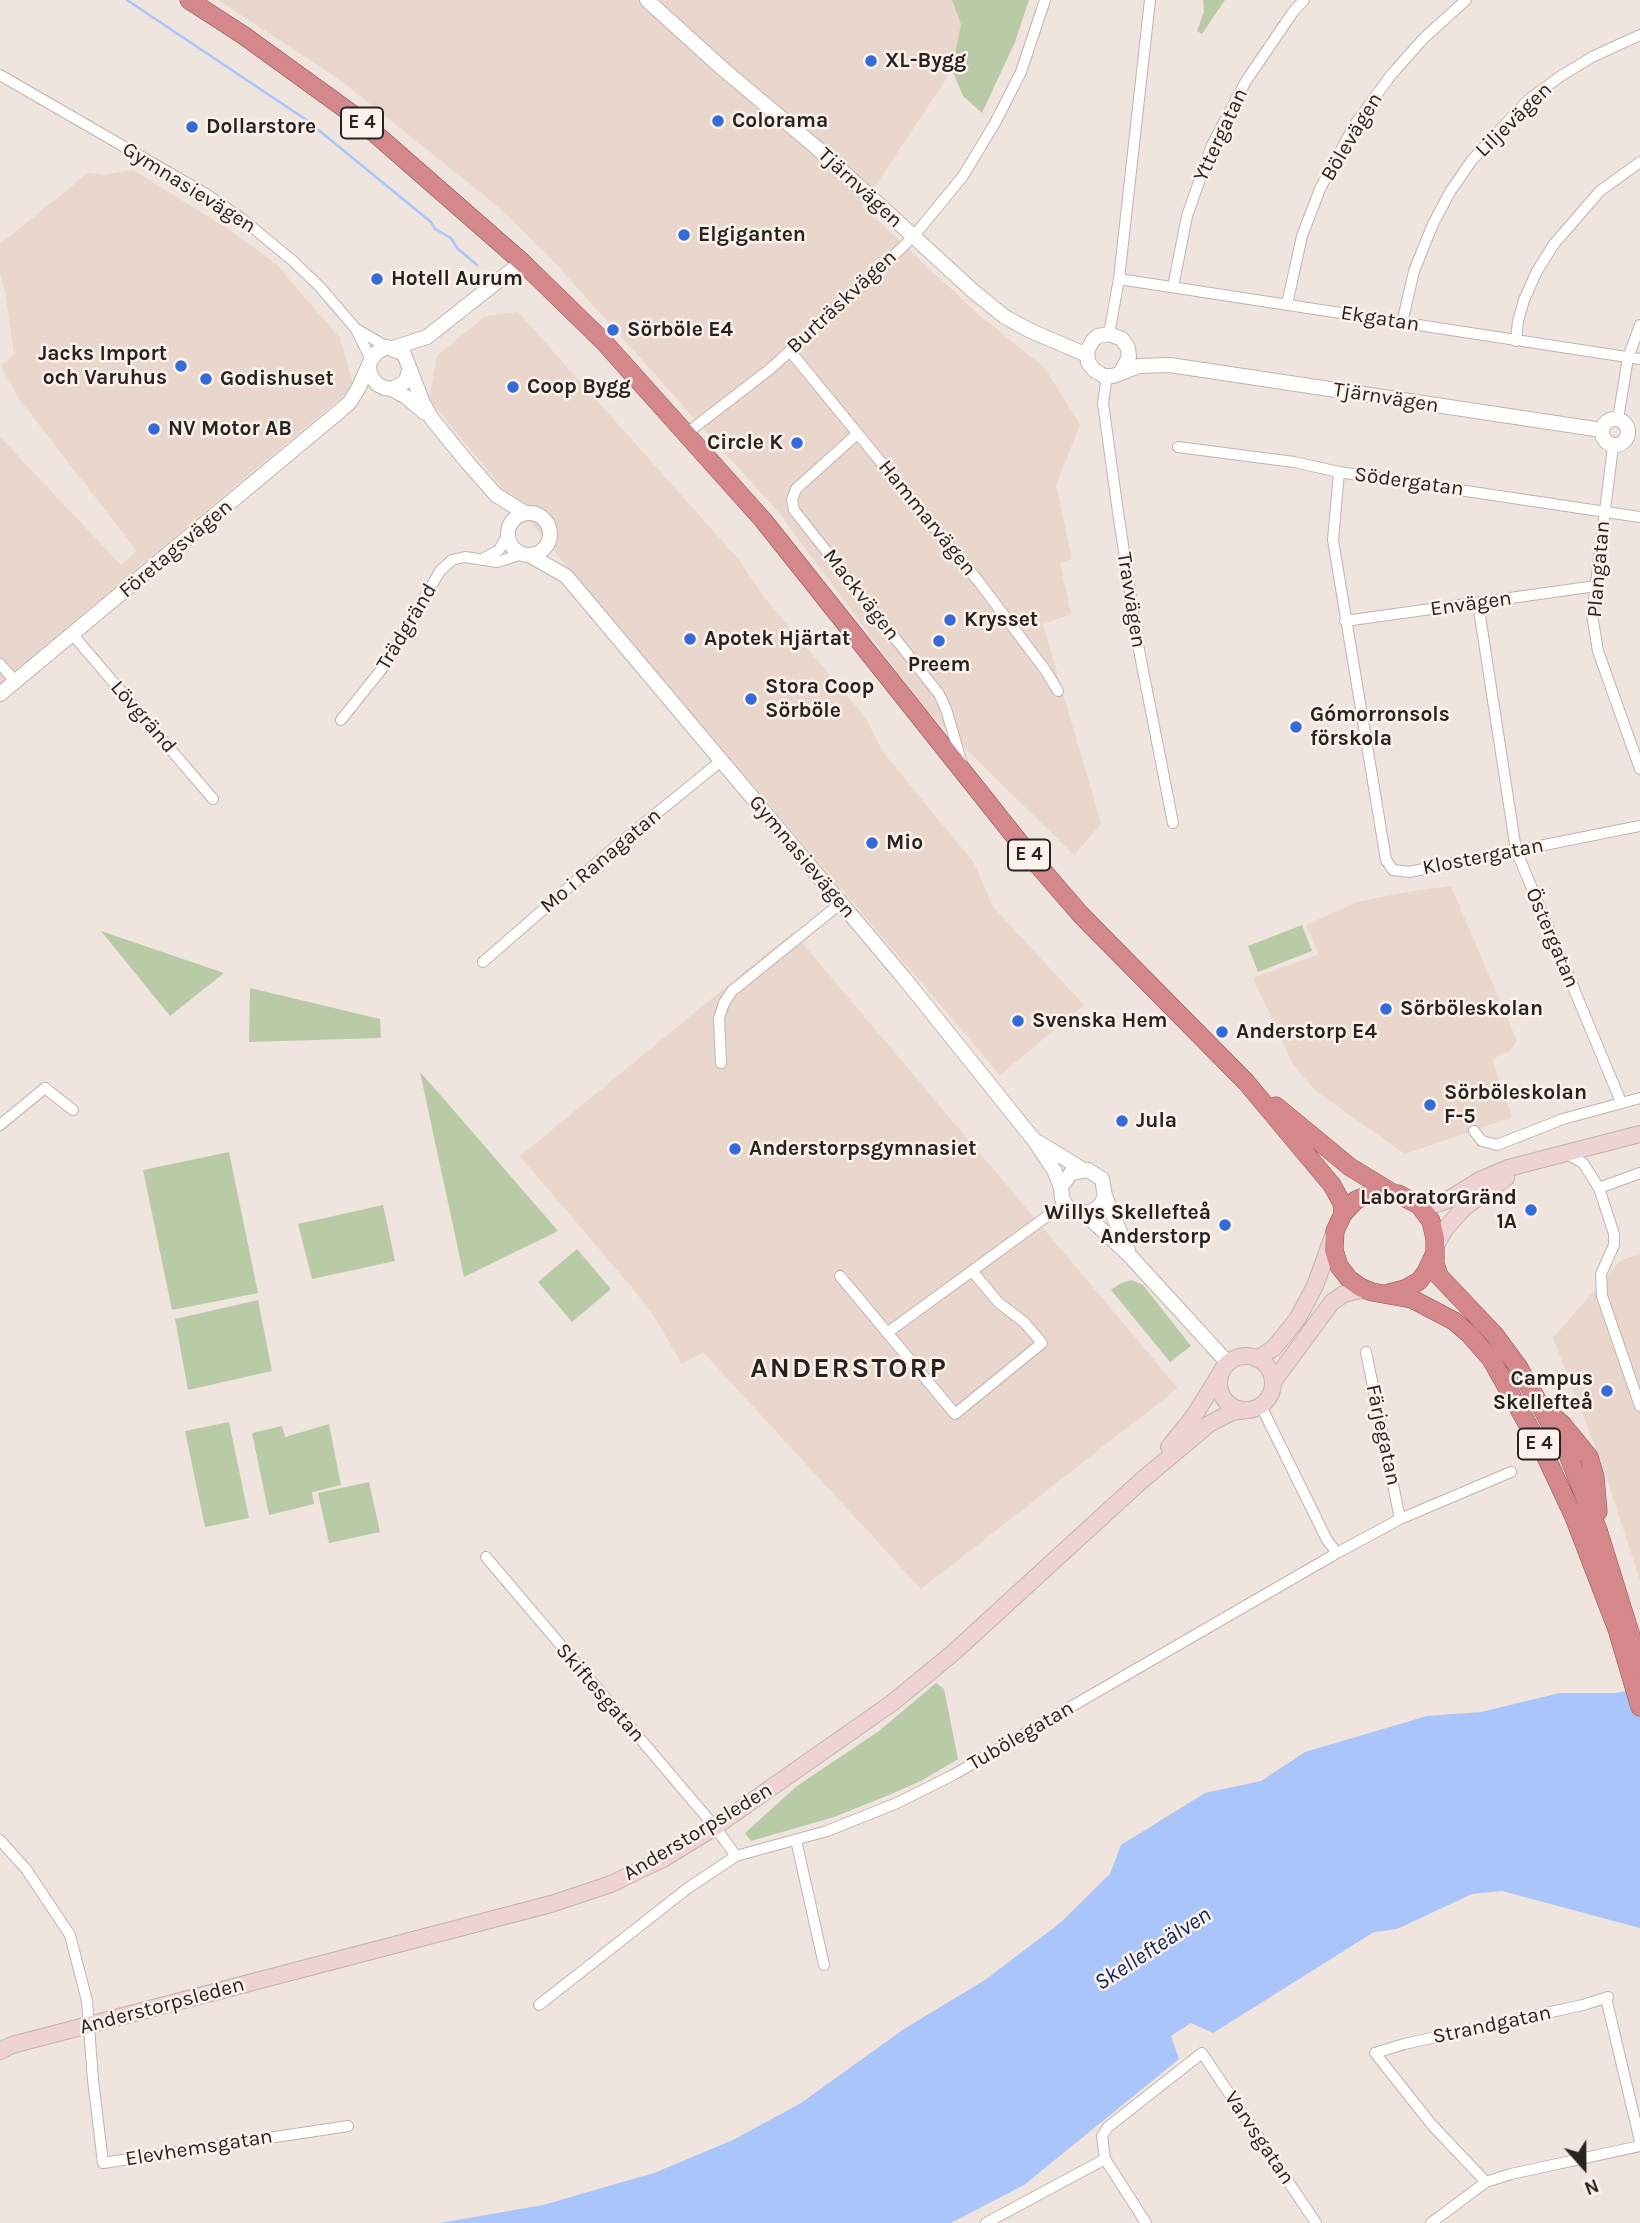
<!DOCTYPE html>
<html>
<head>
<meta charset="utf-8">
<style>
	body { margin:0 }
	#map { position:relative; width:1640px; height:2223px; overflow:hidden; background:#f0e4de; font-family:Karla,sans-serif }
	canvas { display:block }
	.north { position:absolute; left:1549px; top:2132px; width:70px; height:70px; -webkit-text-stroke:5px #fdf1eb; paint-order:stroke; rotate:159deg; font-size:19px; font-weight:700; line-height:28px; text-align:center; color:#272321 }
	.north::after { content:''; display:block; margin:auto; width:24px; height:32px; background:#272321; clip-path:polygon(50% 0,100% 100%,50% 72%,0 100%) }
</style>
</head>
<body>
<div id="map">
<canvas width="1640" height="2223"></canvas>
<div class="north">N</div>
</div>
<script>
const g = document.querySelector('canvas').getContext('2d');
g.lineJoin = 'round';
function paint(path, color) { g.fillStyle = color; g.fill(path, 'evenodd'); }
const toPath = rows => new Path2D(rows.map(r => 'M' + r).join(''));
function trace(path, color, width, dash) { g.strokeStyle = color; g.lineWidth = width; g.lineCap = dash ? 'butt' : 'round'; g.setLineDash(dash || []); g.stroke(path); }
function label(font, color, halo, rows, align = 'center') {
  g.font = font + ' Karla,sans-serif'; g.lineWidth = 5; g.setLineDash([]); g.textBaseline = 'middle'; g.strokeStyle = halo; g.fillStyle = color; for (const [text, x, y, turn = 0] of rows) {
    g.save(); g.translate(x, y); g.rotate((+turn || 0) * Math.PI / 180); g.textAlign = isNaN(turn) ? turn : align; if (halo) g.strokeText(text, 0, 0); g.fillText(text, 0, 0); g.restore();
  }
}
const built = toPath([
	[218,0,952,0,962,24,952,70,862,206,978,314,1045,368,1080,425,1056,485,1072,559,1060,563,1071,614,1043,624,1101,824,1074,855,925,709,779,513,548,255,496,205,339,79],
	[133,170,228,229,276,264,340,338,354,387,0,683,0,437,121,565,137,551,19,399,1,366,14,354,6,296,0,272,0,244,88,173,104,175],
	[518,312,739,560,764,597,865,717,883,752,974,863,993,907,1084,1005,1000,1075,573,574,429,399,437,356,485,316],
	[1451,886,1517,1041,1510,1051,1492,1059,1512,1117,1405,1154,1317,1092,1293,1065,1253,978,1319,954,1306,925,1357,902,1407,892],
	[793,932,1178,1388,921,1589,703,1352,682,1364,655,1318,633,1289,520,1156],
	[1640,1254,1640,1580,1604,1470,1553,1338,1620,1261]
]);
const green = toPath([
	[952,0,1029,0,1015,42,982,113,963,96,952,70,961,24],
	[1203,0,1225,0,1202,34,1197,31,1204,11],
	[1302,925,1312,951,1258,972,1248,946],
	[101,931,224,973,170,1016],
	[250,988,380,1019,381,1038,249,1042],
	[420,1072,443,1098,558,1231,464,1277],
	[229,1152,258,1293,172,1310,143,1170],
	[383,1205,395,1261,312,1279,298,1224],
	[577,1249,611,1289,572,1322,538,1282],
	[1132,1280,1143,1285,1191,1346,1170,1362,1111,1290,1121,1283],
	[258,1300,272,1371,188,1390,175,1319],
	[229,1422,249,1518,205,1527,185,1431],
	[329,1424,341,1485,312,1492,314,1504,269,1515,252,1433,282,1426,285,1437],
	[369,1482,380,1532,329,1543,318,1493],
	[936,1683,944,1689,958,1759,921,1781,884,1797,834,1817,751,1841,745,1833,797,1786,879,1731]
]);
const water = toPath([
	[1640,1688,1640,1928,1502,1891,1472,1894,1397,1929,1374,1932,1213,2033,1191,2023,1171,2036,1179,2059,1024,2185,951,2223,440,2223,543,2205,654,2173,733,2140,801,2103,904,2029,985,1980,1060,1923,1110,1874,1121,1845,1205,1793,1261,1781,1305,1752,1427,1716,1481,1712,1560,1693,1616,1693]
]);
const stream = toPath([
	[127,0,305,119,431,222,435,229,451,238,457,248,477,265]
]);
const minor = toPath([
	[0,75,206,194,241,218,293,261,320,287,356,329,371,360],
	[1119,279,1640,359],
	[1173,287,1187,216,1212,145,1246,81,1293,12,1304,0],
	[1287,304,1302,236,1320,189,1354,126,1391,75,1424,38,1466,0],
	[1402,323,1414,271,1433,224,1450,192,1472,160,1528,100,1561,76,1592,57,1640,35],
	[358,330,387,347],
	[1109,334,1119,279,1150,0],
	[1516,341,1518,321,1524,300,1537,271,1554,244,1600,191,1640,162],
	[790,351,979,582,1046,671,1058,691],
	[1107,376,1103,403,1117,505,1138,645,1173,823],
	[1618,419,1628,358,1640,325],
	[687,433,770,369,865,283,913,237,963,176,995,123,1021,72,1045,0],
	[857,434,796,489,792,500,794,510,939,694,946,709,962,764],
	[1613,446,1592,615,1598,651,1640,769],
	[1178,447,1294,462,1339,472,1640,517],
	[1339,472,1333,540,1386,860,1393,870,1409,872,1640,826],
	[484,558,499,550,508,534],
	[1478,603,1516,850,1621,1102],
	[1345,621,1596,586],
	[73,635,213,799],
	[0,664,15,681],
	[341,720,385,665,440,571,452,560,465,557,497,562,522,554],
	[483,962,615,847,721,761],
	[721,1063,719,1018,724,1003,732,991,841,903],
	[0,1125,45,1088,73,1110],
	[1474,1131,1482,1141,1497,1145,1563,1119,1640,1098],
	[1565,1153,1583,1163,1599,1188],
	[1640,1173,1599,1188,1614,1234,1614,1245,1601,1274,1602,1296,1640,1406],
	[840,1276,955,1414,1042,1343,1024,1322,999,1303,972,1271],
	[887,1333,1065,1203],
	[1366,1352,1400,1519],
	[1261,1406,1327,1540,1337,1553],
	[486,1557,715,1827,736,1856],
	[0,1840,26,1869,70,1935,87,2001,93,2080,103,2163,348,2126],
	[796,1840,824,1965],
	[1606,1998,1640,2141],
	[539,2005,688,1888,736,1856,827,1831,897,1803,953,1775,1337,1553,1400,1519,1511,1472],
	[1105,2159,1146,2223],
	[1486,2182,1432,2125,1375,2053,1404,2044,1583,2005,1608,1997],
	[986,2223,1105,2159,1102,2136,1108,2127,1202,2053,1316,2223],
	[1431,2223,1486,2182,1511,2174,1640,2146]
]);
const tertiary = toPath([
	[647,0,723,69,817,148,973,291,1005,317,1031,331,1087,355],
	[393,348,427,337,522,262],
	[369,366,370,375,377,384,384,388,392,389,405,382,410,369],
	[1122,370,1129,357,1128,348,1122,339,1109,334,1098,336,1093,340,1087,351,1088,362,1094,370,1104,376,1113,376,1139,366,1170,365,1602,430],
	[392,389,406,397,425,413],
	'1602 432a13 13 0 1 1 26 0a13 13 0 1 1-26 0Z',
	'508 534a21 21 0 1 1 42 0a21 21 0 1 1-42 0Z',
	[529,555,566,576,904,978,1034,1140,1054,1170,1061,1187,1062,1198,1068,1208,1079,1213,1090,1212,1100,1206,1105,1196,1102,1179,1088,1170,1071,1173,1061,1187],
	[0,694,341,410,350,402,359,387,371,360,377,352,387,347,404,354,423,403,432,419,467,462,496,495,525,513],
	[1038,1142,1082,1169],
	[1105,1196,1128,1251],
	[1084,1213,1130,1256,1228,1363]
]);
const secondary = toPath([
	[1419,1205,1429,1206,1446,1201,1480,1180,1508,1168,1640,1134],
	[1436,1245,1445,1229,1465,1207,1506,1178],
	'1219 1383a27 27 0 1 1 54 0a27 27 0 1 1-54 0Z',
	[1257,1359,1274,1348,1298,1318,1315,1286,1333,1236],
	[1273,1382,1332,1302,1344,1294,1364,1289],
	[1169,1447,1194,1416,1220,1374],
	[0,2051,12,2045,551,1904,611,1884,663,1859,715,1827,892,1703,953,1653,1141,1481,1209,1424,1232,1412,1247,1410]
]);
const trunk = toPath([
	[189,0,243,35,355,116,522,262,604,342,763,520,1031,857,1081,915,1246,1082,1332,1185,1342,1203,1343,1214],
	[1276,1106,1350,1167,1391,1192],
	[1389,1293,1405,1289,1419,1281,1426,1272,1434,1255],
	[1555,1418,1563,1425,1589,1457,1595,1477,1598,1512],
	[1640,1665,1598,1530,1568,1455,1519,1368,1494,1334,1439,1276,1435,1263,1435,1239,1431,1221,1419,1205,1398,1194,1373,1193,1356,1200,1343,1214,1335,1231,1334,1250,1339,1266,1349,1279,1360,1287,1372,1292,1412,1299,1454,1321,1469,1334,1491,1359,1545,1455,1574,1517,1617,1629,1640,1707]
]);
const markers = [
	[871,61,7,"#336bd9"],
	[718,121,7,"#336bd9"],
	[192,127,7,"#336bd9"],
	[684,235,7,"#336bd9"],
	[377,279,7,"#336bd9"],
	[613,330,7,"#336bd9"],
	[181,366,7,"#336bd9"],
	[206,379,7,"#336bd9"],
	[513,387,7,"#336bd9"],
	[154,429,7,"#336bd9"],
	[797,443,7,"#336bd9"],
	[950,620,7,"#336bd9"],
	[690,639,7,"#336bd9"],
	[939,641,7,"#336bd9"],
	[751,699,7,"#336bd9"],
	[1296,727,7,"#336bd9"],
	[872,843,7,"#336bd9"],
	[1386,1009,7,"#336bd9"],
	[1018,1021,7,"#336bd9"],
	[1222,1032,7,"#336bd9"],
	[1430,1105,7,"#336bd9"],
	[1122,1121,7,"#336bd9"],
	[735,1149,7,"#336bd9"],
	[1531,1210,7,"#336bd9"],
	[1225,1225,7,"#336bd9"],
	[1607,1391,7,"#336bd9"]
];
const shields = [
	[362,123,42],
	[1029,855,42],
	[1539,1444,42]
];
const shieldNames = [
	["E 4",362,123],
	["E 4",1029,855],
	["E 4",1539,1444]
];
const poiNames = [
	["XL-Bygg",885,61],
	["Colorama",732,121],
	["Dollarstore",206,127],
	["Elgiganten",698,235],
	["Hotell Aurum",391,279],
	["Sörböle E4",627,330],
	["Jacks Import",167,354,"right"],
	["och Varuhus",167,378,"right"],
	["Godishuset",220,379],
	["Coop Bygg",527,387],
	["NV Motor AB",168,429],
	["Circle K",783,443,"right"],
	["Krysset",964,620],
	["Apotek Hjärtat",704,639],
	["Preem",939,665,"center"],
	["Stora Coop",765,687],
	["Sörböle",765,711],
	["Gómorronsols",1310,715],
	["förskola",1310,739],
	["Mio",886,843],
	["Sörböleskolan",1400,1009],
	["Svenska Hem",1032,1021],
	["Anderstorp E4",1236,1032],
	["Sörböleskolan",1444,1093],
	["F-5",1444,1117],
	["Jula",1136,1121],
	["Anderstorpsgymnasiet",749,1149],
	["LaboratorGränd",1517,1198,"right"],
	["1A",1517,1222,"right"],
	["Willys Skellefteå",1211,1213,"right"],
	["Anderstorp",1211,1237,"right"],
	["Campus",1593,1379,"right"],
	["Skellefteå",1593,1403,"right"]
];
const streetNames = [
	["Liljevägen",1514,120,-44],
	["Yttergatan",1221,135,-65],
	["Bölevägen",1352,137,-59],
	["Gymnasievägen",189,188,32],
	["Tjärnvägen",860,188,43],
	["Burträskvägen",842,302,-43],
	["Ekgatan",1380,319,9],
	["Tjärnvägen",1386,398,9],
	["Södergatan",1409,482,8],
	["Hammarvägen",927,518,51],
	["Företagsvägen",176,549,-40],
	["Plangatan",1599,569,-85],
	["Mackvägen",861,595,52],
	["Travvägen",1131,600,81],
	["Envägen",1471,604,-8],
	["Trädgränd",407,627,-59],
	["Lövgränd",143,717,49],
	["Gymnasievägen",802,857,50],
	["Klostergatan",1483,857,-11],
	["Mo i Ranagatan",601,861,-40],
	["Östergatan",1552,938,67],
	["Färjegatan",1383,1435,78],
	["Skiftesgatan",600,1693,49],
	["Tubölegatan",1021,1736,-30],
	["Anderstorpsleden",698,1832,-31],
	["Anderstorpsleden",162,2006,-15],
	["Strandgatan",1492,2025,-12],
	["Varvsgatan",1259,2138,56],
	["Elevhemsgatan",199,2148,-9]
];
const waterNames = [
	["Skellefteälven",1153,1949,-33]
];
const districtNames = [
	["ANDERSTORP",849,1369]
];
paint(built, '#e9d6cc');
paint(green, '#b9cba6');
paint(water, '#aac5f9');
trace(stream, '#aac5f9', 2.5);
trace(minor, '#c0b4af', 12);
trace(tertiary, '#c0b4af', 16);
trace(secondary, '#c0b4af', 18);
trace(trunk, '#905154', 19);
trace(minor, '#fff', 10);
trace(tertiary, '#fff', 14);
trace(secondary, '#efd2d4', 16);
trace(trunk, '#d4888c', 18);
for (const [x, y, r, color] of markers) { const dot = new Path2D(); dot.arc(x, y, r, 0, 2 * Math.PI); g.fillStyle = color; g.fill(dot); trace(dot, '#fdf1eb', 2.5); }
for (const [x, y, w] of shields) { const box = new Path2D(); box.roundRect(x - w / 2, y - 15.5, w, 31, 5); g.fillStyle = '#fdf1eb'; g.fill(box); trace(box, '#272321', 2); }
label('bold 19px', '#272321', null, shieldNames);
label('bold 21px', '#272321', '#fdf1eb', poiNames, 'left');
label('21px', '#272321', '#fdf1eb', streetNames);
label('italic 23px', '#0a255f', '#fdf1eb', waterNames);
g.letterSpacing = '2px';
label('bold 28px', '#272321', '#fdf1eb', districtNames);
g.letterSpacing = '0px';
</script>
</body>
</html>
